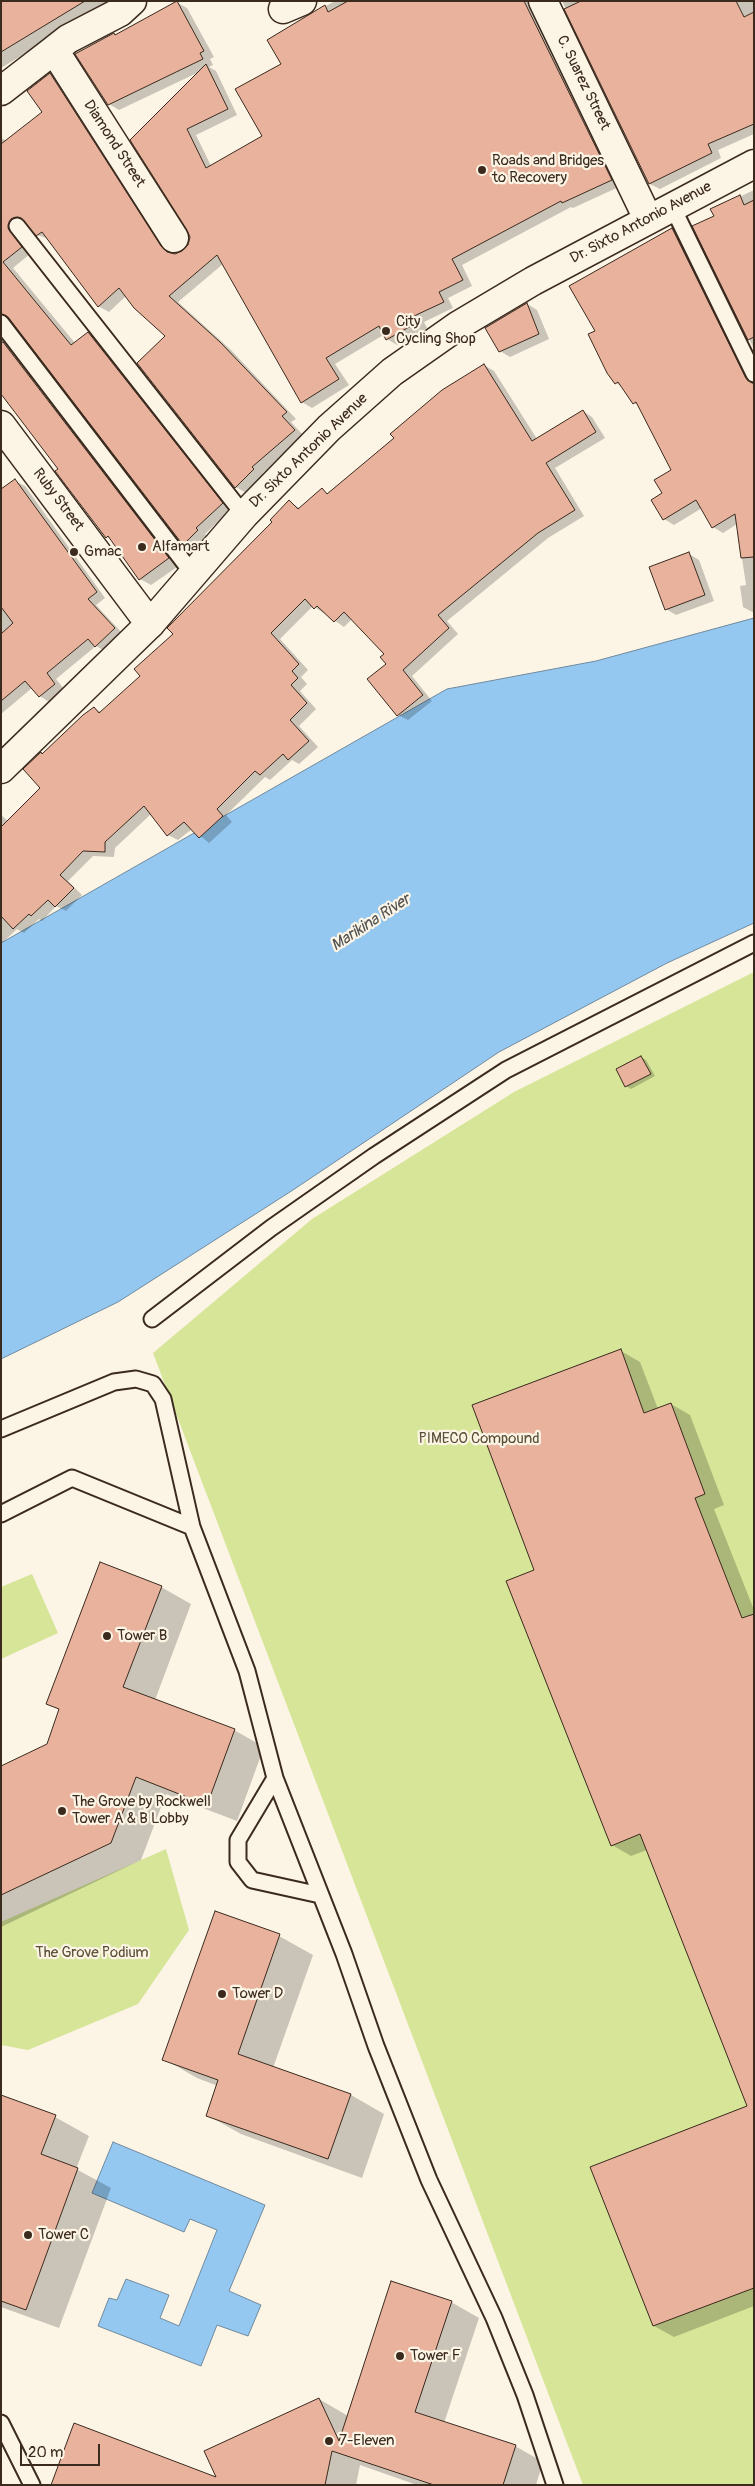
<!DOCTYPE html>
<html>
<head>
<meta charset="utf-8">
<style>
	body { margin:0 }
	#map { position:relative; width:755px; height:2486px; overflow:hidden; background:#fcf5e5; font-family:Pangolin,sans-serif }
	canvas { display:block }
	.frame { position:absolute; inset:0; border:2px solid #3b2a1e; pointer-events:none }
	.scale { position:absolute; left:20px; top:2444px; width:80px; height:22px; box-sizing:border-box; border:2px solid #3b2a1e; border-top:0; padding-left:6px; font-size:15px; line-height:18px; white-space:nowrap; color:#3b2a1e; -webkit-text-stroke:4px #fcf5e5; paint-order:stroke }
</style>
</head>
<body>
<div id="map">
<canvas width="755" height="2486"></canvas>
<div class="frame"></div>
<div class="scale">20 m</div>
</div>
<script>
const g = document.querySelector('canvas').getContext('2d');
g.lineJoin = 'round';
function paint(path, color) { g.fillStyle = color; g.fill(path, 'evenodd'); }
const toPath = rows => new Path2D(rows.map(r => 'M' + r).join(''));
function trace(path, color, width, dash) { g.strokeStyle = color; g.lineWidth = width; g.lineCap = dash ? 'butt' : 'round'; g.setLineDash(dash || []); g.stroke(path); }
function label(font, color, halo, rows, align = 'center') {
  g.font = font + ' Pangolin,sans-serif'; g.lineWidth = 4.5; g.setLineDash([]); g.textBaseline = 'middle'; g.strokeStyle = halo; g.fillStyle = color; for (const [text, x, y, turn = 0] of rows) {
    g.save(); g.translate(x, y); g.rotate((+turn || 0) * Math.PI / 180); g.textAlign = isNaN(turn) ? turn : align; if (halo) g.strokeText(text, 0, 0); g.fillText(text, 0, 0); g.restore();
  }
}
const green = toPath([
	[754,972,754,2485,583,2485,153,1353,312,1219,514,1092],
	[32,1574,58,1633,1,1659,1,1587],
	[166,1849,189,1930,138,2004,28,2050,1,2045,1,1922]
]);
const water = toPath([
	[754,618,754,923,667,963,499,1052,293,1190,118,1302,1,1359,1,943,447,689,596,661,754,618],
	[113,2142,265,2205,229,2291,261,2305,248,2336,217,2325,201,2366,98,2326,109,2298,117,2300,126,2279,169,2295,160,2318,179,2326,217,2230,190,2219,184,2232,92,2193,113,2142]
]);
const shadow = toPath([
	[1,1,112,1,1,68],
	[335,1,539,1,621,186,573,208,571,207,462,265,472,286,448,298,453,308,424,322,427,328,397,345,387,339,385,334,335,364,349,385,312,408,302,402,223,264,178,302,230,349,296,419,291,422,304,436,262,474,263,475,246,493,236,487,138,363,167,336,126,296,109,312,98,306,49,239,37,235,27,221,11,213,10,215,25,223,21,224,31,253,13,268,75,343,88,333,97,339,231,509,205,534,207,536,193,549,183,544,12,320,6,321,35,377,9,395,1,391,1,138,7,141,44,112,50,74,60,80,171,254,183,252,189,245,191,237,188,229,132,140,199,72,119,110,109,104,116,36,176,2,187,8,214,57,210,59,213,65,209,67,216,71,237,115,196,135,211,166,263,137,282,64,297,22],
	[562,1,754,1,754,134,718,150,721,158,660,189,650,184],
	[754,190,754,349,694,226,715,216,712,210],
	[672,230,683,236,754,381,754,613,743,607,740,586,746,585,737,524,723,533,713,527,702,508,674,525,664,519,664,494,673,470,640,406,634,403,624,388,616,383,596,332],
	[527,304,537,310,549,339,510,357,500,351],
	[484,365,494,371,537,439,583,411,592,417,605,438,555,468,584,516,548,538,447,621,458,634,412,676,432,701,408,720,398,715,386,654,352,619,344,627,313,606,280,639,308,670,301,677,307,684,300,691,316,709,299,726,318,747,299,764,292,760,270,780,265,777,226,815,232,822,209,843,192,829,178,840,168,835,151,814,115,848,114,857,93,856,68,881,82,895,66,911,56,906,42,921,39,919,24,933,17,929,1,944,1,815,9,822,42,788,43,755,94,708,101,712,142,676,175,634,290,502,301,509,322,490,329,494],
	[46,399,58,406,180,565,151,585,140,579,111,539,107,537,60,469],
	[15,481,25,486,105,598,96,605,123,634,105,651,96,646,56,679,64,689,49,702,40,696,32,688,1,714,1,491],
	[689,554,699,560,714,601,676,615,666,609],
	[641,1057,646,1060,655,1076,631,1089,626,1086],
	[621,1351,640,1362,658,1409,671,1404,690,1415,724,1505,714,1509,754,1610,754,2306,674,2337,654,2326,592,2167,748,2106,647,1850,631,1856,612,1845,536,1571],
	[161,1587,191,1604,155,1700,234,1730,264,1747,237,1821,166,1794,141,1860,1,1927,1,1767,48,1745,60,1710,48,1704],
	[279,1936,313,1955,273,2068,351,2095,384,2114,362,2178,241,2134,207,2115,218,2086,197,2078,164,2059],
	[1,2097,55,2117,89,2136,76,2169,111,2188,59,2328,1,2307],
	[451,2302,479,2318,444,2423,515,2446,543,2462,536,2485,417,2485,360,2465,356,2485,52,2485,219,2480,319,2399,348,2416]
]);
const building = toPath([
	[1,1,85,1,1,52,1,1],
	[177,1,204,51,200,53,203,59,108,105,75,54,114,33,115,35,177,1],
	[348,1,524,1,612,180,562,203,561,201,452,259,463,280,439,292,444,302,414,316,418,322,386,340,379,326,326,358,339,379,301,403,217,255,169,296,220,342,287,412,282,416,295,430,252,467,254,469,235,488,137,363,165,336,134,308,119,288,98,307,42,232,36,236,21,218,11,219,8,228,22,247,3,262,71,345,88,332,223,503,196,528,198,530,183,545,8,317,1,314,1,144,42,112,27,91,50,73,161,246,167,252,175,254,182,251,188,245,190,237,187,230,130,140,206,64,228,109,187,129,206,168,262,136,235,89,281,64,267,40,325,5,328,12,348,1],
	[581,1,736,1,744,17,754,12,754,124,708,144,712,153,649,184,564,9,581,1],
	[740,195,744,205,754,200,754,337,748,340,692,226,714,216,710,209,740,195],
	[672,228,746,378,754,384,754,557,741,558,735,514,712,528,696,500,663,520,651,500,662,493,654,480,671,470,636,402,633,404,618,382,615,384,607,373,588,334,595,331,569,286,672,228],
	[527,303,539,334,499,352,485,328,527,303],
	[3,342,169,558,139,580,108,536,106,538,55,471,58,469,1,394,1,343,3,342],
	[484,364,532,441,583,410,596,432,546,463,575,510,538,533,438,615,449,628,403,670,423,695,397,716,367,679,386,664,380,657,384,654,344,612,334,622,317,606,314,609,305,599,271,633,299,664,292,671,298,678,291,685,307,703,290,720,309,741,288,760,283,754,260,775,255,771,217,809,223,816,199,838,184,822,167,836,144,806,105,842,105,852,83,851,60,875,74,888,55,907,48,900,31,916,29,914,13,929,1,916,1,827,40,788,23,769,41,752,42,754,83,715,94,707,99,713,140,676,134,669,173,634,167,628,272,522,270,520,289,500,298,509,322,488,327,494,394,438,390,434,442,390,484,364],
	[15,479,97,592,88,599,115,628,95,647,88,639,47,673,55,684,39,697,25,681,1,701,1,634,13,623,1,607,1,489,15,479],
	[689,552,705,595,665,610,649,567,689,552],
	[641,1056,651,1074,625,1087,616,1069,641,1056],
	[621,1349,644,1413,671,1403,705,1494,695,1498,742,1618,754,1614,754,2288,653,2326,590,2167,747,2106,640,1834,611,1846,506,1581,534,1570,472,1405,621,1349],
	[100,1562,162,1586,123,1687,235,1729,207,1805,136,1777,111,1843,1,1895,1,1766,47,1744,59,1709,46,1704,100,1562],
	[215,1911,280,1934,238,2054,351,2094,328,2159,206,2116,218,2080,162,2060,215,1911],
	[1,2095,56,2115,41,2154,78,2168,26,2310,1,2301,1,2095],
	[391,2281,452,2301,415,2412,516,2445,503,2485,434,2485,332,2451,325,2485,51,2485,74,2423,216,2477,204,2451,319,2398,339,2441,391,2281]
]);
const lane = toPath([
	[672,206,754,374],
	[17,226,244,515],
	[1,323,193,574],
	[152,1319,271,1228,374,1156,506,1070,754,943],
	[1,1429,114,1382,136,1379,153,1384,163,1399,192,1527],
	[1,1514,72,1478,192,1527,247,1671,275,1778,344,1954,376,2046,429,2180,494,2318,525,2395,555,2485],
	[275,1778,238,1840,238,1862,252,1880,320,1895],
	[1,2423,32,2485]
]);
const street = toPath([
	[543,1,648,219],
	[283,9,302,1],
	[54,50,68,39,120,12,132,1],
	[1,91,54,50,174,238],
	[1,425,150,624]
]);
const secondary = toPath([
	[1,769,150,624,244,515,329,428,392,372,459,325,533,281,754,164]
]);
const markers = [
	[482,170,5,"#3b2a1e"],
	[386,331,5,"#3b2a1e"],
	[142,547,5,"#3b2a1e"],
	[74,552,5,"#3b2a1e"],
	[107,1636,5,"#3b2a1e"],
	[62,1811,5,"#3b2a1e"],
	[222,1994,5,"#3b2a1e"],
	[28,2235,5,"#3b2a1e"],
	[400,2356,5,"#3b2a1e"],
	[329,2441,5,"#3b2a1e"]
];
const streetNames = [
	["C. Suarez Street",583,83,64],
	["Diamond Street",114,144,57],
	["Dr. Sixto Antonio Avenue",641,223,-28],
	["Dr. Sixto Antonio Avenue",309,451,-44],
	["Ruby Street",58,500,53]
];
const poiNames = [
	["Roads and Bridges",492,161],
	["to Recovery",492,178],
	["City",396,322],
	["Cycling Shop",396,339],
	["Alfamart",152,547],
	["Gmac",84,552],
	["Tower B",117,1636],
	["The Grove by Rockwell",72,1802],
	["Tower A & B Lobby",72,1819],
	["Tower D",232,1994],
	["Tower C",38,2235],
	["Tower F",410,2356],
	["7-Eleven",339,2441]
];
const parkNames = [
	["PIMECO Compound",479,1439],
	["The Grove Podium",92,1953]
];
const waterNames = [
	["Marikina River",371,923,-33]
];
paint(green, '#d6e598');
paint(water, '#94c8f1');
trace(water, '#70899d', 1);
paint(shadow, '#0003');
paint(building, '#e8b29d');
trace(building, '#3b2a1e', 1);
trace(lane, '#3b2a1e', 19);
trace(street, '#3b2a1e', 31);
trace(secondary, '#3b2a1e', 31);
trace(lane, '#fcf5e5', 15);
trace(street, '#fcf5e5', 28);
trace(secondary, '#fcf5e5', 28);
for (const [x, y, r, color] of markers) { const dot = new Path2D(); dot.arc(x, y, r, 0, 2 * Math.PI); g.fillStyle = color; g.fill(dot); trace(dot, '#fcf5e5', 2); }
label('15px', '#3b2a1e', '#fcf5e5', streetNames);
label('15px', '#3b2a1e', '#fcf5e5', poiNames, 'left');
label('15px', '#5a4f36', '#fcf5e5', parkNames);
label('italic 16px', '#515253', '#fcf5e5', waterNames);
</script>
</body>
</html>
